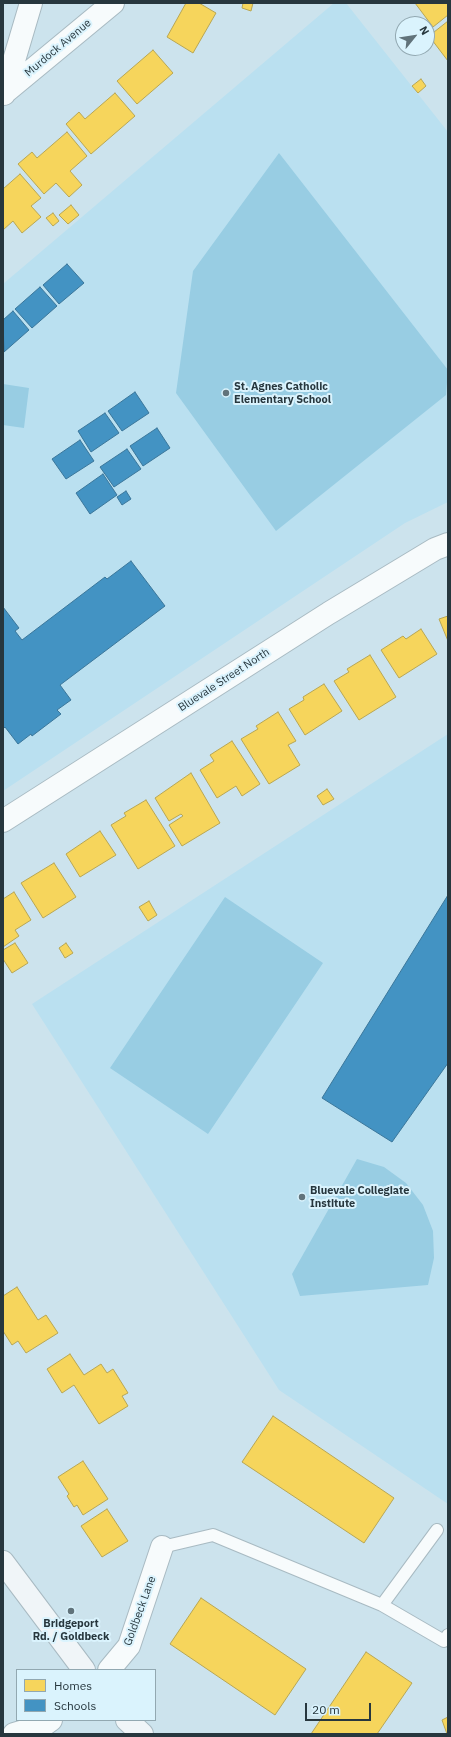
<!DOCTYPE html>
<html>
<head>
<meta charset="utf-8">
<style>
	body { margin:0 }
	#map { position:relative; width:451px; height:1737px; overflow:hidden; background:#cce3ed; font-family:"IBM Plex Sans",sans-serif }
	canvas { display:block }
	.frame { position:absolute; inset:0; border:4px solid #27373e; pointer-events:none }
	.legend { position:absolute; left:16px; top:1669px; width:140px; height:52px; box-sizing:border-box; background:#daf3fd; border:1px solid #92a8b1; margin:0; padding:5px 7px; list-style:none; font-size:12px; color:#27373e }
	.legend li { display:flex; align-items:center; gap:8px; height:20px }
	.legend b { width:20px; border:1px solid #92a8b1 }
	.north { position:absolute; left:395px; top:16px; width:40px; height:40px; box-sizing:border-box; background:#daf3fd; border:1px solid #92a8b1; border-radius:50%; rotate:60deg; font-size:11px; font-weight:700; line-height:16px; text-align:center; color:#27373e }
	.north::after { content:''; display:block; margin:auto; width:14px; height:18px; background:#61737b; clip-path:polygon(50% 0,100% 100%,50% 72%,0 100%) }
	.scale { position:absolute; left:305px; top:1703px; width:66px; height:18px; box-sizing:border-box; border:2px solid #27373e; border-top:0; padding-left:5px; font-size:12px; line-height:14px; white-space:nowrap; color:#27373e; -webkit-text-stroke:3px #daf3fd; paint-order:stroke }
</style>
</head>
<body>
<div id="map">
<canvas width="451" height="1737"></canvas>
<div class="frame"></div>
<ul class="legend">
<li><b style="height:11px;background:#f6d55c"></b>Homes</li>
<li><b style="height:11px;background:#4393c3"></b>Schools</li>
</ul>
<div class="north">N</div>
<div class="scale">20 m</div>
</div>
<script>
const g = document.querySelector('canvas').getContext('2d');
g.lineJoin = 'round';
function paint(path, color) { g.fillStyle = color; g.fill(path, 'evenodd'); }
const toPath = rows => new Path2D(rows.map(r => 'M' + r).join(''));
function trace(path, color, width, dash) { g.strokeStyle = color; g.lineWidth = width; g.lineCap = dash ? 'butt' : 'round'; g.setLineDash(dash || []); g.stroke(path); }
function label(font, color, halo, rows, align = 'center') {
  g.font = font + ' "IBM Plex Sans",sans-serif'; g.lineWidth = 4; g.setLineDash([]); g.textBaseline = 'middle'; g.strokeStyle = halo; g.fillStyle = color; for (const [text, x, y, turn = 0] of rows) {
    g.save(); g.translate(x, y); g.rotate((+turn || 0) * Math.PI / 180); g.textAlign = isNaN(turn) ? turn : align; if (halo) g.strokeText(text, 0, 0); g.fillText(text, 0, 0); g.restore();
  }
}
const built = toPath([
	[334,3,346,3,448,132,448,502,405,523,3,791,3,284],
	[448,734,448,1504,279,1390,32,1004]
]);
const green = toPath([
	[279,153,448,370,446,395,276,531,176,393,193,271],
	[3,384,29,388,24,428,3,425],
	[225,897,323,963,208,1134,110,1068],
	[357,1159,384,1167,406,1183,423,1205,433,1231,434,1258,428,1285,300,1296,292,1274]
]);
const homes = toPath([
	[186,3,199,3,216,13,193,53,167,37,186,3],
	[243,3,253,3,251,11,242,8,243,3],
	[415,3,448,3,448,15,433,27,415,3],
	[448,21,448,61,429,36,448,21],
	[153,50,173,73,137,104,117,81,153,50],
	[421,79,426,86,418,93,412,86,421,79],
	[115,93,135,116,91,154,66,124,79,112,85,119,115,93],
	[67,132,87,156,70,171,82,185,69,197,56,183,44,194,18,164,32,152,37,158,67,132],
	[20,174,41,198,31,206,41,217,22,233,13,221,3,230,3,189,20,174],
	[71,205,79,215,68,224,59,215,71,205],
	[53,213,59,221,53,226,46,218,53,213],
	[448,616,448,641,439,619,448,616],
	[421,629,437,654,399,678,381,650,403,636,406,639,421,629],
	[370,655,396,697,359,720,334,681,349,672,347,669,370,655],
	[324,684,342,711,305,735,289,709,304,700,303,697,324,684],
	[278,712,296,741,288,745,300,765,269,784,241,739,258,729,256,726,278,712],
	[232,741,260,784,242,796,236,786,217,798,200,770,214,761,210,755,232,741],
	[191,773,220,823,182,846,169,825,183,816,181,814,169,821,155,798,191,773],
	[327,789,334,799,323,805,317,796,327,789],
	[146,800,175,846,138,869,111,825,126,816,124,813,146,800],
	[100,831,116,855,80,877,66,854,100,831],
	[54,863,76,897,43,918,21,883,54,863],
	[14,892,31,920,15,930,19,936,3,947,3,899,14,892],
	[149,901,157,915,148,921,139,907,149,901],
	[15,943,28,963,12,973,3,959,3,950,15,943],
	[66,943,73,953,65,958,59,948,66,943],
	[17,1287,38,1320,46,1315,58,1333,26,1353,18,1341,12,1345,3,1331,3,1296,17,1287],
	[70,1354,84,1375,101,1364,107,1373,113,1369,128,1393,122,1396,128,1406,99,1424,74,1385,62,1393,47,1369,70,1354],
	[273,1416,394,1498,364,1543,242,1462,273,1416],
	[83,1461,108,1499,83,1515,77,1505,74,1507,67,1496,69,1494,58,1477,83,1461],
	[107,1509,128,1541,102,1557,81,1526,107,1509],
	[201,1598,306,1669,275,1715,170,1644,201,1598],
	[366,1652,412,1683,377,1734,311,1734,366,1652],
	[448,1717,448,1734,447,1734,442,1720,448,1717]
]);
const schools = toPath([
	[67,264,84,283,59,304,43,285,67,264],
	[40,287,57,306,32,328,15,309,40,287],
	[13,311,29,330,4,352,3,320,13,311],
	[135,392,149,413,122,431,108,411,135,392],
	[105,413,119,433,91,452,78,431,105,413],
	[157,428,170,448,143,466,130,446,157,428],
	[80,440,94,461,66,479,52,459,80,440],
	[127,449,141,469,114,487,100,467,127,449],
	[103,474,117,495,90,514,76,493,103,474],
	[126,491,131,499,122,505,117,497,126,491],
	[131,561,165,606,60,685,71,700,57,710,61,714,32,736,31,734,18,744,5,727,3,729,3,607,19,628,15,631,22,640,105,577,107,579,131,561],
	[448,895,448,1063,392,1142,322,1098,448,895]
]);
const lane = toPath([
	[162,1547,213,1535,382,1605,437,1530],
	[382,1605,444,1641,448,1635]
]);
const street = toPath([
	[3,94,113,3],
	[4,94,31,3],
	[3,821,329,613,435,549,448,544],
	[109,1670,129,1646,162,1547],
	[14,1734,44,1725,51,1720]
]);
const secondary = toPath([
	[3,1562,84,1670],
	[127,1720,142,1734]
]);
const markers = [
	[226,393,4,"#61737b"],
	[302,1197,4,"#61737b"],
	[71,1611,4,"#61737b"]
];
const streetNames = [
	["Murdock Avenue",58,48,-40],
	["Bluevale Street North",224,680,-33],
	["Goldbeck Lane",140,1611,-70]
];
const poiNames = [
	["St. Agnes Catholic",234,387],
	["Elementary School",234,400],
	["Bluevale Collegiate",310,1191],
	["Institute",310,1204],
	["Bridgeport",71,1624,"center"],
	["Rd. / Goldbeck",71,1637,"center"]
];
paint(built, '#bae0f0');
paint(green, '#98cde3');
paint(homes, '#f6d55c');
trace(homes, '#b8a653', 1);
paint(schools, '#4393c3');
trace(schools, '#3b779b', 1);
trace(lane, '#a8bac2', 14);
trace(street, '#a8bac2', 24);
trace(secondary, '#a8bac2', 24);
trace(lane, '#f7fbfc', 12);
trace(street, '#f7fbfc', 22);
trace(secondary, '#f0f5f8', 22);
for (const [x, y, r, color] of markers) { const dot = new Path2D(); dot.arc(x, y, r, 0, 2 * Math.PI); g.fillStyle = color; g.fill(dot); trace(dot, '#daf3fd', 1.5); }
label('11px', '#27373e', '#daf3fd', streetNames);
label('bold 11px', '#27373e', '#daf3fd', poiNames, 'left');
</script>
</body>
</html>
